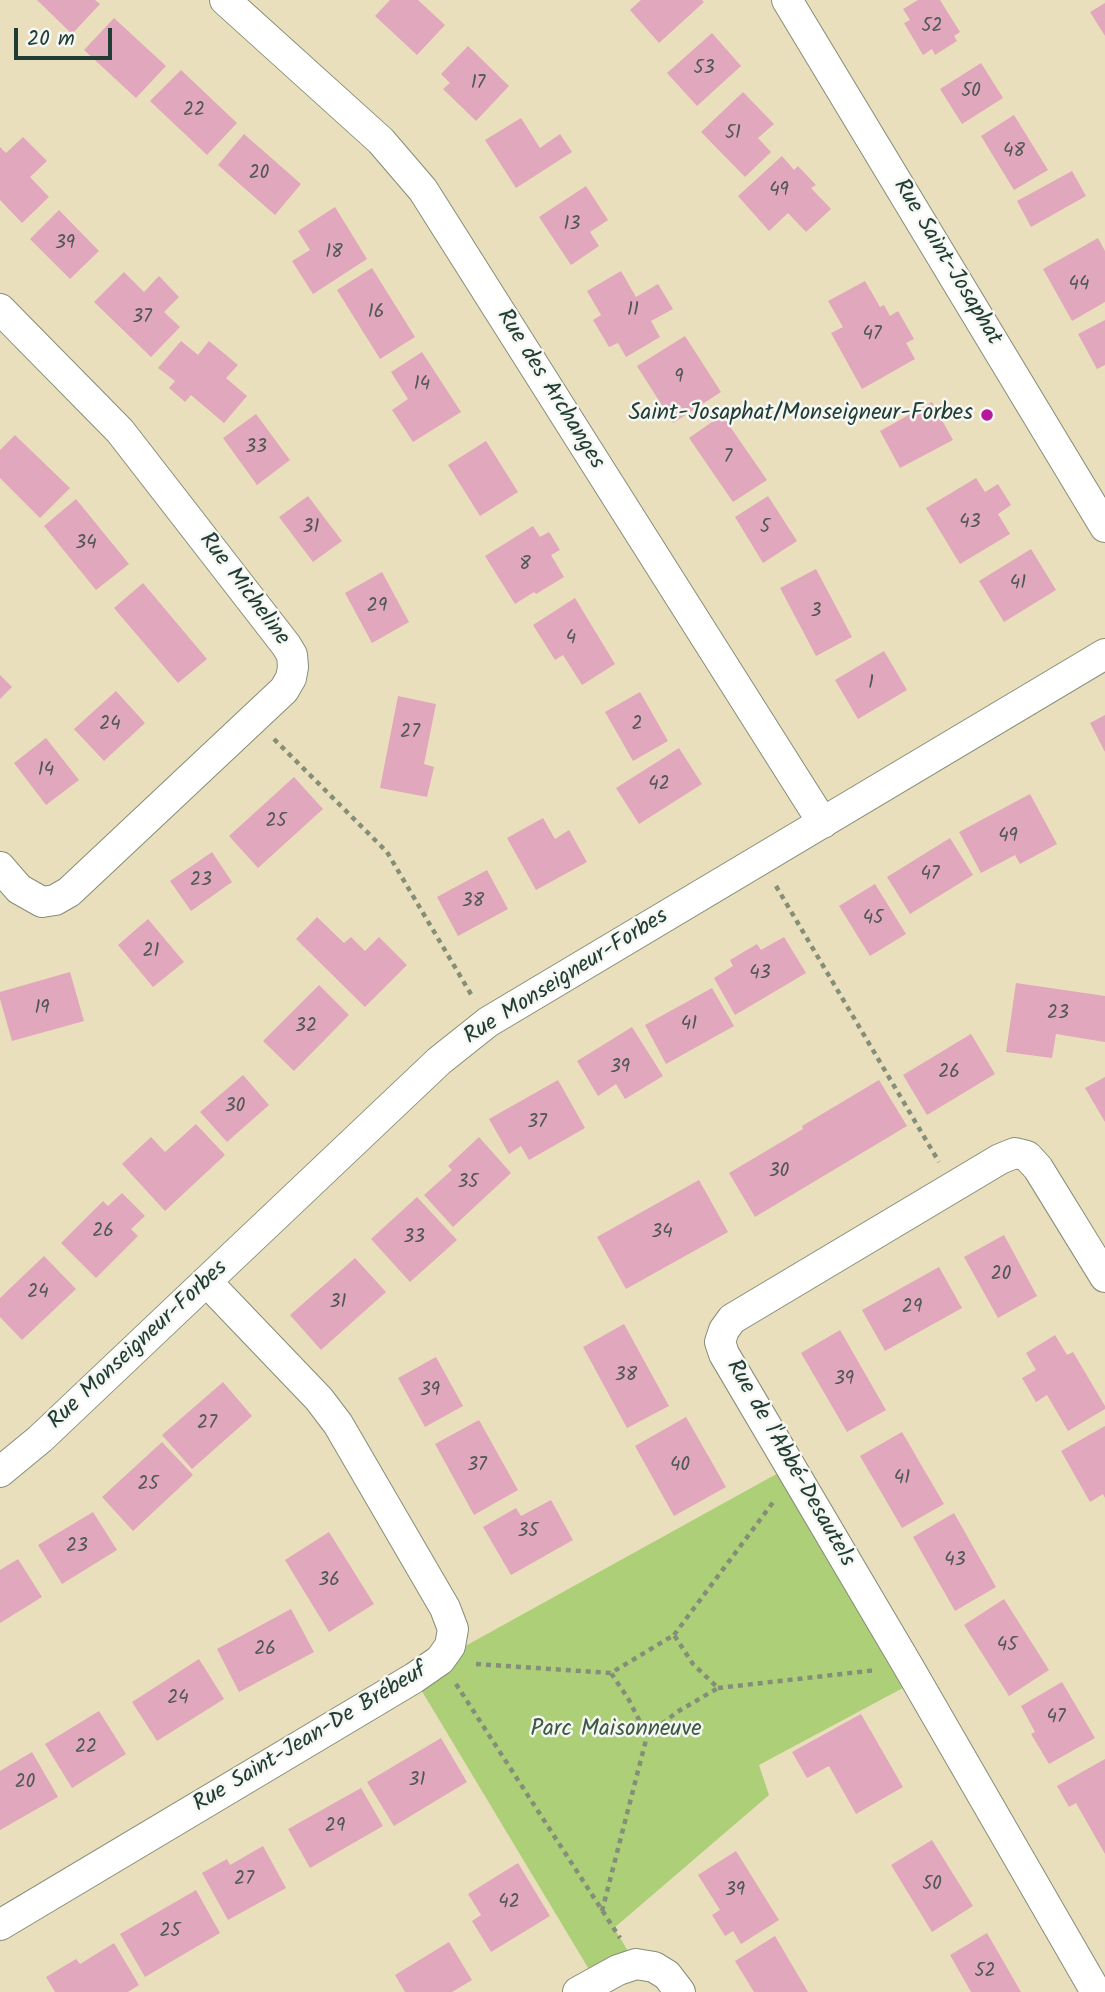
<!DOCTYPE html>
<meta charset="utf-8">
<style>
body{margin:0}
#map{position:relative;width:1105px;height:1992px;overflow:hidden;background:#eadfbc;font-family:Kalam,sans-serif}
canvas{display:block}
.scale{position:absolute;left:14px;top:28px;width:98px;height:32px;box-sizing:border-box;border:4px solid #1f3d34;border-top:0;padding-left:9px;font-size:21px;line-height:24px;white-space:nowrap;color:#1f3d34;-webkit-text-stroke:5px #f6f6f2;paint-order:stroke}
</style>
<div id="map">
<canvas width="1105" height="1992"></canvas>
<div class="scale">20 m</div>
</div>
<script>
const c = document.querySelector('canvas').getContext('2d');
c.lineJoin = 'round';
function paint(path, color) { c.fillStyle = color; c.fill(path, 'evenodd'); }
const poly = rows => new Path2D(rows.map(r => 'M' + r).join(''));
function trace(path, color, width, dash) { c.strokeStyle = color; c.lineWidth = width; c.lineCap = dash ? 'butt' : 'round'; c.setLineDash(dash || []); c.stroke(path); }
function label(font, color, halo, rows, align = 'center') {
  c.font = font + ' Kalam,sans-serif'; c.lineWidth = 5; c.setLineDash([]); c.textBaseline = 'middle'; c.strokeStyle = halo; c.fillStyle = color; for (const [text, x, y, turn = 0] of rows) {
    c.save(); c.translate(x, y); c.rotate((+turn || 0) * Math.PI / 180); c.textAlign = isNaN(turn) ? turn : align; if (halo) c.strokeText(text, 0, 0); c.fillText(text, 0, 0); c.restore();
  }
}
paint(poly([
 [789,1467,916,1681,759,1765,769,1795,614,1928,636,1964,596,1981,414,1678,440,1660]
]), '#accf78');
paint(poly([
 [37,0,95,0,100,4,72,34],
 [390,0,418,0,445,25,417,55,375,16],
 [641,0,702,0,704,2,659,43,630,10],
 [918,0,940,0,960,32,954,36,957,41,935,55,932,49,923,55,904,23,910,20,903,9],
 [1105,3,1105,36,1090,12],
 [114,18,166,66,136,98,84,50],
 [712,33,741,66,697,106,667,73],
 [468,46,509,86,476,121,443,89,450,83,441,74],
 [981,63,1003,98,962,124,940,89],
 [181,70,237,123,207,155,150,101],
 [743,92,774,124,758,138,771,152,745,177,701,132],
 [1014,115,1048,170,1014,190,981,136],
 [521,118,540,148,560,134,572,152,516,188,485,140],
 [244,134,301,184,275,215,218,165],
 [23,137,47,161,30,177,49,197,22,223,0,200,0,147,6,153],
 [782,156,794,170,798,166,816,185,811,188,831,209,806,232,788,213,769,231,738,196],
 [1072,171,1086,196,1031,227,1017,201],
 [586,186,608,220,590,232,599,246,571,265,539,217],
 [335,207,367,259,313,294,292,261,310,250,298,231],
 [59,210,99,251,70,279,30,239],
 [1098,238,1105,251,1105,302,1072,321,1043,269],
 [372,268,415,337,380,359,337,290],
 [621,271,636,297,658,284,673,309,651,321,660,337,626,357,618,343,609,347,593,320,601,315,587,291],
 [124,272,144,292,159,276,179,297,164,312,180,327,151,357,94,302],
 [865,281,880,307,884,305,890,316,898,311,914,339,906,343,915,359,862,389,831,333,843,327,828,301],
 [1105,320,1105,365,1097,369,1078,334],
 [685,336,721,392,673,423,637,366],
 [181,341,198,355,209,341,238,365,226,378,247,396,224,423,191,395,185,402,169,388,175,381,158,368],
 [422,352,461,412,413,442,392,410,408,399,391,372],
 [932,402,953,440,900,468,880,431],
 [256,414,290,460,257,485,223,438],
 [722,415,767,480,733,502,689,438],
 [15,435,70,488,40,518,0,478,0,450],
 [486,441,518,492,480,516,448,465],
 [976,478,985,492,998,484,1011,505,998,514,1010,534,960,564,926,508],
 [308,496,342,541,313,562,279,517],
 [768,496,797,541,763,563,735,517],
 [76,499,129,564,96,590,44,526],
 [533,526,540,537,549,532,560,550,551,555,564,577,536,594,534,592,515,604,485,556],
 [1031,549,1056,590,1004,622,979,581],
 [816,569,852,637,816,656,780,588],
 [382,572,409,622,372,643,345,593],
 [143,583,207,659,178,683,114,608],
 [575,598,615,664,582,685,563,655,555,660,533,625],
 [884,651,907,690,858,719,835,680],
 [0,675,12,687,0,699],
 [116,691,145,723,104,761,74,729],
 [640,692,668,741,633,761,605,712],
 [398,696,436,704,424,764,434,767,427,797,380,788],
 [1105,715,1105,752,1090,723],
 [46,738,79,780,46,805,14,763],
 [679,748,702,784,639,824,616,788],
 [294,777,323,809,258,868,229,836],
 [1030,794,1057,844,1020,864,1015,855,981,873,959,832],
 [543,818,555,839,569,830,587,862,536,890,507,838],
 [950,838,973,875,910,914,887,877],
 [212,852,232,882,191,911,170,881],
 [487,870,508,909,458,936,437,897],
 [875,884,906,934,870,956,839,906],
 [317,917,344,943,351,937,365,951,379,937,407,965,365,1007,296,939],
 [148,919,184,962,153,987,118,945],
 [784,937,806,973,735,1015,714,978,733,966,730,960,757,944,761,950],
 [70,972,84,1021,12,1041,0,999,0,992],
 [1016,983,1105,996,1105,1042,1056,1034,1052,1058,1006,1052],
 [319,985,349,1015,294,1071,263,1041],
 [712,988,734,1026,666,1064,645,1025],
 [632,1027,663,1076,625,1099,616,1084,598,1096,577,1061],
 [971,1034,995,1074,927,1115,903,1075],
 [243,1075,269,1105,227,1142,200,1112],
 [1105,1077,1105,1122,1085,1088],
 [558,1080,585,1128,529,1160,521,1146,509,1154,489,1119],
 [879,1080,907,1126,755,1217,729,1173,803,1129,802,1126],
 [196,1124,225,1155,165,1211,122,1164,151,1137,165,1152],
 [479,1137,511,1173,453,1227,424,1195,452,1170,448,1166],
 [699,1180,728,1232,626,1289,597,1237],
 [122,1193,145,1216,131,1229,138,1236,96,1278,61,1243,103,1201,108,1206],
 [417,1197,457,1240,410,1282,371,1239],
 [1004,1235,1037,1296,998,1318,964,1257],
 [44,1256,76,1289,22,1340,0,1317,0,1298],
 [355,1258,386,1292,321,1350,290,1315],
 [939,1267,962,1308,885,1351,862,1310],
 [624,1324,669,1406,627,1428,583,1347],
 [840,1330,886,1410,847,1432,801,1353],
 [1055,1335,1067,1355,1073,1352,1105,1406,1105,1409,1068,1431,1047,1395,1036,1402,1022,1378,1036,1370,1026,1353],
 [436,1357,463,1406,425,1427,398,1378],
 [223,1382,252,1416,192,1469,162,1435],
 [686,1417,726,1487,674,1516,635,1446],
 [479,1420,518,1490,474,1515,435,1444],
 [1105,1426,1105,1498,1103,1494,1090,1502,1061,1451],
 [902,1432,944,1504,902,1528,860,1456],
 [162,1442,193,1475,133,1531,102,1497],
 [551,1500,573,1540,511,1575,483,1527,516,1508,521,1516],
 [93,1512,117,1550,62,1584,38,1545],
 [954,1513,996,1587,955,1611,913,1537],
 [329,1532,374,1604,329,1632,285,1560],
 [18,1559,42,1597,0,1623,0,1570],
 [1004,1599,1049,1670,1009,1696,964,1625],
 [291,1609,314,1652,239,1692,217,1649],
 [199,1659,224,1699,157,1741,132,1702],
 [1062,1682,1095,1738,1049,1764,1031,1734,1035,1732,1021,1706],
 [99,1711,126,1754,72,1788,45,1744],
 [861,1714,903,1787,856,1814,829,1766,807,1778,792,1752],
 [441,1738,467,1782,394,1826,367,1782],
 [32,1752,58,1797,0,1830,0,1771],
 [1105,1759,1105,1854,1076,1803,1069,1807,1057,1786],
 [361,1788,383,1826,310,1868,288,1829],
 [932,1840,973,1906,932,1932,891,1865],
 [263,1846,286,1888,228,1920,202,1873,227,1859,230,1865],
 [736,1851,779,1920,741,1944,733,1931,725,1936,712,1915,720,1910,698,1875],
 [518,1863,550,1916,491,1952,472,1921,481,1915,468,1894],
 [196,1890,220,1933,145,1977,120,1934],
 [987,1933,1021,1992,971,1992,950,1955],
 [775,1936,808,1992,754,1992,735,1961],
 [449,1942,472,1980,452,1992,405,1992,395,1975],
 [114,1943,139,1985,128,1992,55,1992,46,1977,76,1959,80,1964]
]), '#e1a7bc');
const street = poly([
 [225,0,381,141,423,190,823,823],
 [787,0,1105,527],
 [0,309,120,431,286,645,292,655,293,667,291,678,284,690,69,892,55,900,42,902,19,889,0,867],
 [0,1472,40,1439,439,1061,488,1022,1105,654],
 [0,1925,414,1678,440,1660,450,1646,453,1629,445,1608,338,1424,319,1399,207,1282],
 [578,1992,618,1970,636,1964,654,1967,667,1975,680,1992],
 [1096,1992,908,1666,724,1354,720,1342,724,1330,732,1319,1000,1159,1015,1153,1027,1156,1038,1168,1105,1277]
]);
trace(street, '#848e78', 32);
trace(poly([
 [274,739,387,852,472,996],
 [776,886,939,1162],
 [674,1635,774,1501],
 [476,1664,611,1673],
 [456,1684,620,1938],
 [718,1688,877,1670],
 [602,1911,647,1736,677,1712,718,1688,693,1664,674,1635,611,1673,629,1700,647,1736]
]), '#848e78', 4.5, [5, 5]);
trace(street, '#fff', 30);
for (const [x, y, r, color] of [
 [987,415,7,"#b5179e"]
]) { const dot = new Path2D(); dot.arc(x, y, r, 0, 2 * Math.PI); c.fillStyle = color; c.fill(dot); trace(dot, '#f6f6f2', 2.5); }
label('19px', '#505856', null, [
 ["52",932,28],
 ["53",704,70],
 ["17",478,85],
 ["50",971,93],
 ["22",194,112],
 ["51",733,135],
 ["48",1014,153],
 ["20",259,175],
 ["49",779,192],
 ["13",572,226],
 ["39",65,245],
 ["18",334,254],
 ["44",1079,286],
 ["11",633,312],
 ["16",376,314],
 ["37",142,319],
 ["47",872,336],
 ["9",679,379],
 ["14",422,386],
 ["33",256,449],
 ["7",728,459],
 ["43",970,524],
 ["31",311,529],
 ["5",765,529],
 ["34",86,545],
 ["8",525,566],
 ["41",1018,585],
 ["29",377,608],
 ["3",816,613],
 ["4",571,640],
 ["1",871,685],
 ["24",110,726],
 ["2",637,726],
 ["27",410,734],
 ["14",46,772],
 ["42",659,786],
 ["25",276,823],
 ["49",1008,838],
 ["47",930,876],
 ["23",201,882],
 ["38",473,903],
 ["45",873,920],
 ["21",151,953],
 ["43",760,975],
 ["19",42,1010],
 ["23",1058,1015],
 ["41",689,1026],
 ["32",306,1028],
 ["39",620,1069],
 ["26",949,1074],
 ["30",235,1108],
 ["37",537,1124],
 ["30",779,1173],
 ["35",468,1184],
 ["26",103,1233],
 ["34",662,1234],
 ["33",414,1239],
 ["20",1001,1276],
 ["24",38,1294],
 ["31",338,1304],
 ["29",912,1309],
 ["38",626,1377],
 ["39",844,1381],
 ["39",430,1392],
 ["27",207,1425],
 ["37",477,1467],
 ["40",680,1467],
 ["41",902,1480],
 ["25",148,1486],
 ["35",528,1533],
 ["23",77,1548],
 ["43",955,1562],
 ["36",329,1582],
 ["45",1007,1647],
 ["26",265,1651],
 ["24",178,1700],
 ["47",1056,1719],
 ["22",86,1749],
 ["31",417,1782],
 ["20",25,1784],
 ["29",335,1828],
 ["27",244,1881],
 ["50",932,1886],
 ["39",735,1892],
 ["42",509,1904],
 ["25",170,1933],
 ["52",985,1973]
]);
label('23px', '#1f3d34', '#f6f6f2', [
 ["Rue Saint-Josaphat",946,263,59],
 ["Rue des Archanges",549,390,58],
 ["Rue Micheline",243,590,53],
 ["Rue Monseigneur-Forbes",567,978,-32],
 ["Rue Monseigneur-Forbes",139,1346,-43],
 ["Rue de l'Abbé-Desautels",789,1464,60],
 ["Rue Saint-Jean-De Brébeuf",311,1739,-31]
]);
label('23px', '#1f3d34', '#f6f6f2', [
 ["Saint-Josaphat/Monseigneur-Forbes",973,415]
], 'right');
label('23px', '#3b5a42', '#f6f6f2', [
 ["Parc Maisonneuve",616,1731]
]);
</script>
